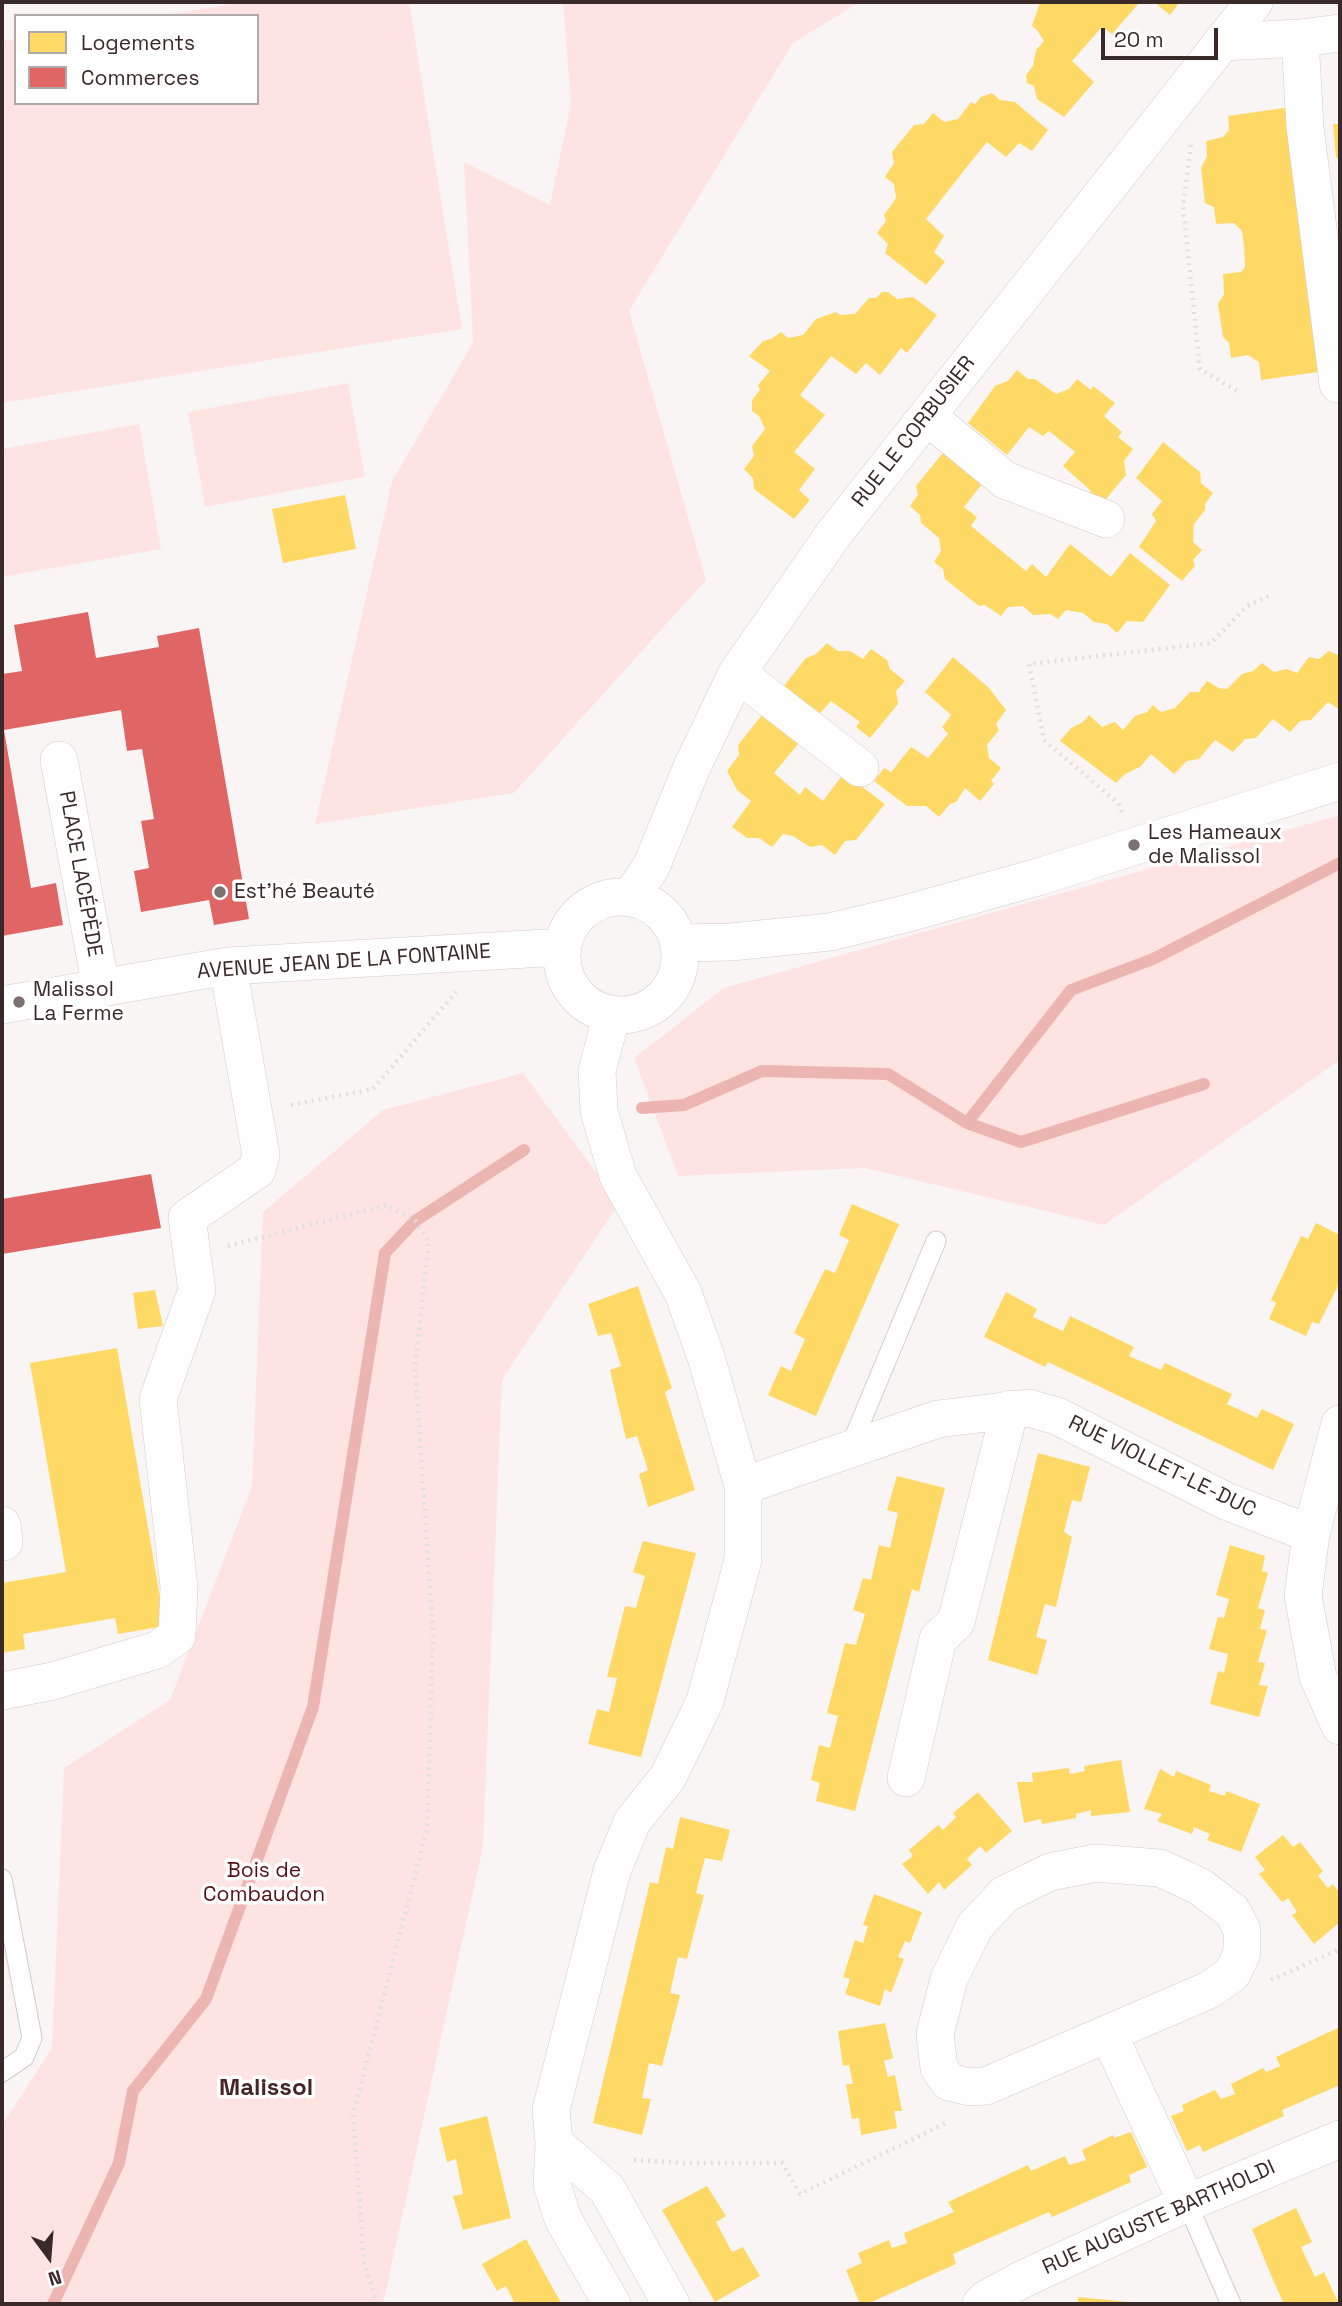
<!DOCTYPE html>
<meta charset="utf-8">
<style>
body{margin:0}
#map{position:relative;width:1342px;height:2306px;overflow:hidden;background:#faf5f5;font-family:"Space Grotesk",sans-serif}
canvas{display:block}
.frame{position:absolute;inset:0;border:4px solid #392928;pointer-events:none}
.legend{position:absolute;left:14px;top:14px;width:245px;height:91px;box-sizing:border-box;background:#fff;border:2px solid #b0a9a9;margin:0;padding:9px 12px;list-style:none;font-size:21px;color:#392928}
.legend li{display:flex;align-items:center;gap:14px;height:35px}
.legend b{width:35px;border:2px solid #b0a9a9}
.north{position:absolute;left:14px;top:2222px;width:70px;height:70px;-webkit-text-stroke:5px #fff;paint-order:stroke;rotate:164deg;font-size:19px;font-weight:700;line-height:28px;text-align:center;color:#392928}
.north::after{content:'';display:block;margin:auto;width:24px;height:32px;background:#392928;clip-path:polygon(50% 0,100% 100%,50% 72%,0 100%)}
.scale{position:absolute;left:1101px;top:28px;width:117px;height:32px;box-sizing:border-box;border:4px solid #392928;border-top:0;padding-left:9px;font-size:21px;line-height:24px;white-space:nowrap;color:#392928;-webkit-text-stroke:5px #fff;paint-order:stroke}
</style>
<div id="map">
<canvas width="1342" height="2306"></canvas>
<div class="frame"></div>
<ul class="legend">
<li><b style="height:19px;background:#ffd966"></b>Logements</li>
<li><b style="height:19px;background:#e06666"></b>Commerces</li>
</ul>
<div class="north">N</div>
<div class="scale">20 m</div>
</div>
<script>
const c = document.querySelector('canvas').getContext('2d');
c.lineJoin = 'round';
function paint(path, color) { c.fillStyle = color; c.fill(path, 'evenodd'); }
const poly = rows => new Path2D(rows.map(r => 'M' + r).join(''));
function trace(path, color, width, dash) { c.strokeStyle = color; c.lineWidth = width; c.lineCap = dash ? 'butt' : 'round'; c.setLineDash(dash || []); c.stroke(path); }
function label(font, color, halo, rows, align = 'center') {
  c.font = font + ' "Space Grotesk",sans-serif'; c.lineWidth = 7; c.setLineDash([]); c.textBaseline = 'middle'; c.strokeStyle = halo; c.fillStyle = color; for (const [text, x, y, turn = 0] of rows) {
    c.save(); c.translate(x, y); c.rotate((+turn || 0) * Math.PI / 180); c.textAlign = isNaN(turn) ? turn : align; if (halo) c.strokeText(text, 0, 0); c.fillText(text, 0, 0); c.restore();
  }
}
paint(poly([
 [245,2,409,2,462,329,2,403,2,41,16,39,16,103,257,103,257,16,158,16],
 [563,2,860,2,793,43,629,311,706,580,514,793,315,824,392,481,473,343,464,162,550,205,571,103],
 [348,383,365,477,205,507,188,412],
 [139,424,161,549,2,577,2,449],
 [1340,815,1340,1060,1104,1225,865,1168,678,1176,634,1058,724,988],
 [523,1073,619,1203,502,1380,483,1846,383,2304,2,2304,2,2125,52,2048,64,1768,170,1700,252,1486,263,1212,383,1110]
]), '#fde4e3');
paint(poly([
 [1040,2,1140,2,1112,34,1102,27,1072,61,1094,82,1064,117,1037,99,1034,86,1027,83,1026,75,1033,66,1036,50,1044,41,1037,30,1032,26],
 [1154,2,1180,2,1170,15],
 [992,93,1000,100,1015,102,1048,130,1032,151,1019,143,1006,157,987,142,966,168,926,219,944,236,934,252,945,262,926,285,885,253,888,244,877,233,886,221,884,215,896,198,894,184,885,177,894,163,892,152,914,125,924,124,933,113,944,122,958,119,971,102,975,104,981,97],
 [1291,107,1325,371,1261,380,1259,362,1248,355,1231,358,1229,343,1223,337,1218,304,1224,294,1223,274,1241,272,1245,267,1244,246,1242,231,1234,223,1216,224,1214,207,1205,203,1201,168,1207,156,1206,141,1223,137,1229,130,1228,116],
 [1333,124,1340,124,1340,157,1336,158],
 [882,292,888,292,897,299,913,297,937,315,907,353,901,348,880,375,866,363,856,374,831,356,800,395,825,415,794,452,815,469,799,490,810,500,794,519,754,489,753,478,744,469,754,456,752,446,765,429,759,416,752,411,752,400,760,390,758,385,770,371,749,356,763,341,771,339,781,332,788,338,803,335,816,319,836,312,840,315,855,314,869,298,876,298],
 [1017,370,1028,379,1035,379,1056,394,1069,389,1077,379,1091,390,1093,386,1115,403,1104,416,1122,432,1118,437,1133,449,1124,461,1126,475,1101,505,1088,494,1091,491,1063,466,1075,452,1049,431,1043,436,1029,427,1007,455,968,423,995,386,1008,381],
 [1163,442,1200,472,1201,483,1213,493,1205,504,1205,510,1194,524,1193,542,1202,550,1193,560,1195,566,1182,581,1139,547,1156,521,1152,514,1162,501,1136,478],
 [946,449,986,479,964,507,977,517,971,526,1026,571,1032,564,1046,577,1070,544,1111,577,1130,553,1170,585,1143,622,1127,621,1117,633,1107,624,1094,622,1083,613,1066,610,1058,619,1050,614,1033,615,1023,606,1008,607,1001,616,985,605,979,606,945,579,943,569,934,562,941,551,939,538,921,523,920,515,910,506,918,495,916,486],
 [345,495,356,549,283,563,272,509],
 [827,643,838,651,850,651,863,659,871,649,887,660,890,669,905,681,896,691,898,704,870,738,856,727,860,722,831,701,812,722,776,696,806,658,816,654],
 [1329,651,1340,656,1340,710,1328,702,1311,720,1300,721,1290,732,1273,719,1256,738,1245,739,1233,752,1215,740,1199,759,1187,761,1174,774,1151,754,1140,767,1125,774,1116,783,1060,741,1071,728,1083,722,1089,715,1102,727,1115,722,1123,730,1135,716,1147,712,1153,705,1161,712,1175,708,1190,692,1199,692,1207,681,1219,688,1227,689,1242,674,1253,671,1262,663,1274,672,1287,669,1297,673,1309,657,1319,659],
 [953,657,989,688,1006,710,996,724,999,730,987,745,989,758,1001,768,991,781,994,784,980,801,965,788,956,802,950,804,939,817,926,806,907,806,874,781,884,768,891,772,911,747,928,758,948,734,942,727,951,715,925,692],
 [766,710,804,737,774,773,800,795,805,787,823,801,844,773,885,804,856,840,845,841,835,855,822,845,810,847,793,836,783,834,772,847,759,838,747,838,732,827,751,801,737,790,727,771,739,755,738,745],
 [852,1204,899,1224,816,1416,768,1395,781,1366,791,1371,805,1339,794,1333,825,1269,835,1273,849,1240,839,1235],
 [1316,1223,1340,1235,1340,1282,1319,1324,1312,1322,1306,1336,1269,1319,1276,1303,1271,1300,1301,1236,1308,1239],
 [638,1286,672,1388,665,1392,695,1490,648,1507,639,1474,648,1470,637,1436,626,1439,610,1370,621,1366,611,1333,598,1336,588,1304],
 [155,1290,163,1326,138,1329,133,1293],
 [1006,1292,1037,1309,1033,1317,1063,1331,1070,1316,1134,1347,1129,1356,1161,1370,1165,1363,1232,1394,1227,1404,1257,1418,1262,1409,1294,1424,1273,1470,1048,1362,1045,1367,984,1337],
 [117,1348,165,1626,118,1634,115,1618,23,1634,25,1649,2,1653,2,1583,66,1572,30,1363],
 [1038,1453,1090,1467,1081,1502,1072,1500,1064,1532,1072,1537,1056,1607,1045,1604,1036,1637,1047,1640,1037,1675,988,1660],
 [897,1476,945,1488,919,1592,912,1589,855,1811,816,1801,820,1783,811,1780,819,1745,830,1748,838,1716,827,1713,845,1643,856,1645,865,1614,853,1610,863,1578,871,1580,879,1545,890,1548,898,1513,887,1510],
 [643,1541,696,1553,641,1757,588,1744,597,1709,609,1712,617,1678,607,1677,625,1606,636,1608,645,1576,633,1572],
 [1230,1545,1265,1556,1262,1571,1268,1573,1258,1608,1265,1610,1260,1629,1267,1630,1258,1662,1265,1663,1259,1685,1268,1686,1259,1717,1210,1704,1218,1671,1224,1673,1228,1654,1209,1649,1218,1617,1224,1618,1229,1599,1216,1595],
 [1121,1760,1130,1812,1091,1816,1091,1810,1076,1814,1076,1818,1042,1824,1041,1819,1024,1823,1017,1782,1033,1782,1032,1773,1069,1768,1070,1774,1085,1771,1084,1766],
 [1160,1769,1174,1777,1176,1771,1211,1785,1209,1791,1225,1796,1226,1791,1260,1804,1241,1852,1207,1840,1210,1834,1194,1827,1192,1834,1157,1821,1162,1814,1144,1809],
 [978,1792,1012,1831,986,1853,980,1846,967,1859,972,1865,944,1890,939,1882,928,1894,902,1864,913,1856,909,1850,938,1825,943,1830,956,1817,953,1813],
 [680,1817,730,1830,722,1861,705,1858,696,1893,704,1895,687,1959,678,1957,670,1993,680,1995,662,2066,649,2063,642,2098,651,2099,642,2135,593,2123,650,1882,658,1884,666,1847,673,1849],
 [1283,1835,1293,1847,1300,1842,1323,1871,1318,1876,1328,1888,1333,1884,1340,1894,1340,1922,1314,1944,1292,1915,1297,1912,1288,1898,1282,1902,1259,1874,1265,1870,1255,1857],
 [874,1894,922,1912,910,1943,905,1941,898,1957,904,1959,891,1993,885,1989,880,2006,845,1994,850,1979,843,1977,855,1940,863,1943,868,1926,863,1925],
 [885,2023,893,2058,884,2061,888,2077,895,2075,902,2111,894,2111,897,2128,861,2135,859,2118,852,2119,846,2084,853,2084,849,2065,843,2066,838,2031],
 [1340,2027,1340,2085,1282,2110,1284,2116,1203,2152,1200,2145,1187,2151,1171,2116,1184,2111,1182,2105,1215,2090,1221,2099,1235,2094,1231,2084,1263,2068,1266,2072,1280,2066,1276,2057],
 [487,2116,511,2218,463,2230,453,2196,463,2194,456,2159,447,2162,439,2128],
 [1131,2132,1147,2167,1129,2175,1131,2182,1052,2217,1049,2212,953,2254,956,2264,867,2304,860,2304,846,2270,862,2263,858,2253,889,2240,892,2248,907,2243,904,2233,954,2212,948,2202,1028,2165,1031,2171,1065,2156,1069,2165,1086,2160,1082,2150,1113,2135,1114,2138],
 [707,2186,726,2216,716,2222,732,2252,743,2247,760,2276,715,2302,662,2210],
 [1296,2208,1312,2242,1301,2247,1315,2277,1324,2272,1339,2304,1284,2304,1273,2280,1252,2229],
 [526,2239,551,2285,562,2304,515,2304,506,2286,497,2291,482,2264],
 [1078,2297,1128,2302,1128,2304,1078,2304]
]), '#ffd966');
paint(poly([
 [88,612,96,658,159,647,157,636,199,628,249,919,214,925,209,900,141,912,134,871,149,868,141,821,154,819,142,749,127,751,121,710,4,730,31,888,56,883,63,925,2,936,2,674,22,671,14,625],
 [151,1174,161,1228,2,1254,2,1199]
]), '#e06666');
trace(poly([
 [642,1108,684,1105,762,1071,888,1074,967,1123,1071,990,1153,959,1340,863],
 [967,1123,1021,1142,1204,1084],
 [53,2304,119,2163,133,2091,206,1999,313,1707,385,1253,415,1221,524,1150]
]), '#edb5b2', 12);
const lane = poly([
 [849,1450,936,1241],
 [2,1879,32,2038,24,2057,2,2072],
 [1187,2203,1231,2304]
]);
const street = poly([
 [1300,38,1305,127,1338,384,1340,384],
 [1222,42,1300,38,1340,33],
 [927,416,1005,480,1106,519],
 [737,673,860,768],
 [59,760,101,988],
 '562 956a59 59 0 1 1 118 0a59 59 0 1 1-118 0Z',
 [630,898,651,867,692,767,737,673,833,535,1254,2],
 [679,943,731,942,830,932,905,914,1038,877,1340,781],
 [2,1005,228,966,563,947],
 [1340,1424,1311,1534,1303,1596,1318,1677,1340,1726],
 [743,1486,938,1419,1029,1408,1057,1416,1226,1501,1311,1534],
 [2,1525,4,1542,2,1542],
 [2,1691,53,1681,157,1650,177,1636,179,1587,158,1399,197,1290,187,1218,257,1170,261,1155,228,966],
 [906,1778,938,1639,956,1622,1010,1409],
 [1095,1863,1160,1868,1199,1886,1232,1911,1242,1930,1242,1953,1232,1974,1209,1990,986,2086,970,2087,949,2082,939,2068,935,2034,949,1979,975,1926,1005,1894,1050,1872,1095,1863],
 [1109,2035,1187,2203],
 [554,2143,607,2189,671,2304],
 [612,2304,563,2219,552,2185,554,2143,551,2110,612,1871,632,1822,668,1777,705,1701,743,1560,743,1486,706,1357,683,1293,618,1176,599,1111,597,1071,612,1014],
 [981,2304,986,2299,1023,2279,1187,2203,1340,2139]
]);
trace(lane, '#d4caca', 21);
trace(street, '#d4caca', 38);
trace(poly([
 [1191,145,1183,206,1200,369,1237,391],
 [1122,812,1118,803,1044,740,1029,664,1211,643,1247,606,1269,596],
 [291,1105,373,1089,456,992],
 [228,1246,387,1205,415,1221,429,1241,415,1365,433,1635,427,1829,353,2115,364,2263,378,2304],
 [1271,1980,1340,1949],
 [634,2160,683,2163,782,2163,800,2194,948,2122]
]), '#e0dede', 4.5, [2, 5]);
trace(lane, '#fefefe', 19);
trace(street, '#fefefe', 37);
for (const [x, y, r, color] of [
 [1134,845,7,"#7d7070"],
 [220,892,7,"#7d7070"],
 [19,1002,7,"#7d7070"]
]) { const dot = new Path2D(); dot.arc(x, y, r, 0, 2 * Math.PI); c.fillStyle = color; c.fill(dot); trace(dot, '#fff', 2.5); }
label('21px', '#392928', '#fff', [
 ["RUE LE CORBUSIER",914,432,-52],
 ["PLACE LACÉPÈDE",80,874,80],
 ["AVENUE JEAN DE LA FONTAINE",344,962,-4],
 ["RUE VIOLLET-LE-DUC",1162,1467,26],
 ["RUE AUGUSTE BARTHOLDI",1159,2218,-24]
]);
label('21px', '#392928', '#fff', [
 ["Les Hameaux",1148,833],
 ["de Malissol",1148,857],
 ["Est'hé Beauté",234,892],
 ["Malissol",33,990],
 ["La Ferme",33,1014]
], 'left');
label('21px', '#540f14', '#fff', [
 ["Bois de",264,1871],
 ["Combaudon",264,1895]
]);
label('bold 24px', '#452625', '#fff', [
 ["Malissol",266,2088]
]);
</script>
